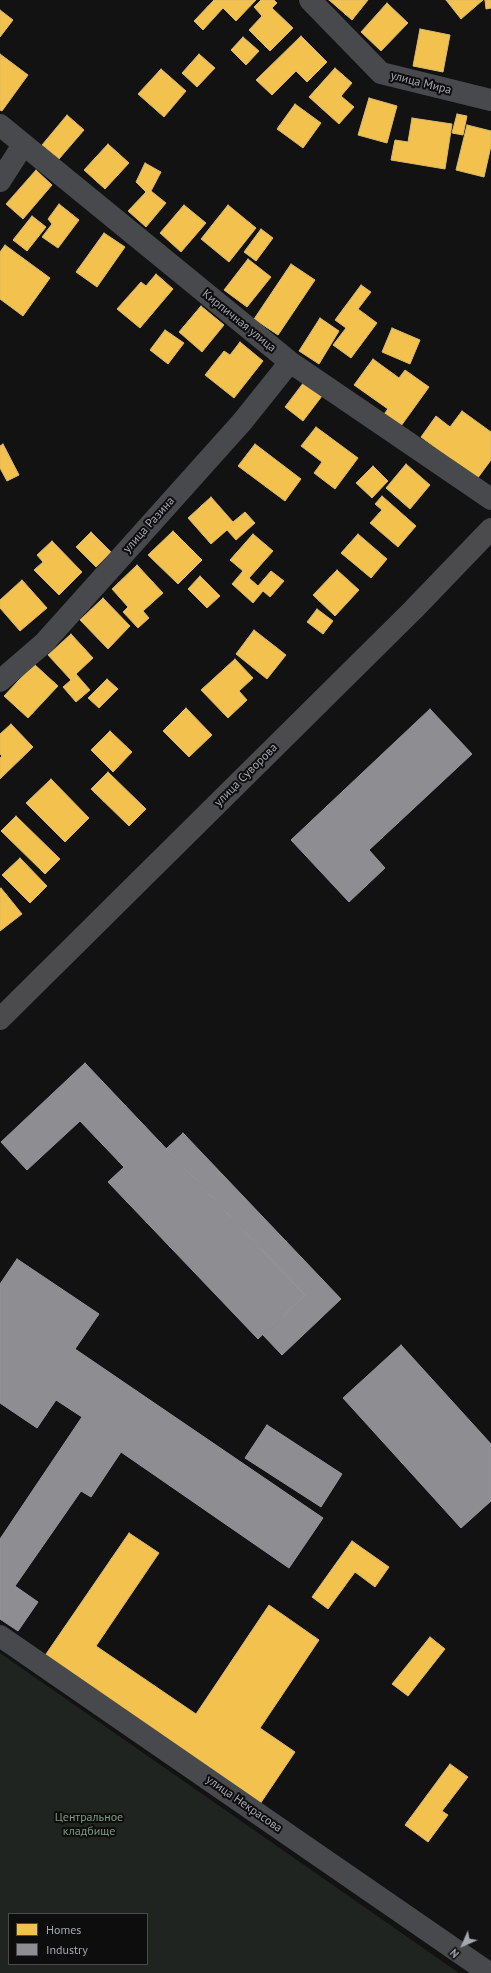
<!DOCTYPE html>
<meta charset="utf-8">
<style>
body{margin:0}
#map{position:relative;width:491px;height:1973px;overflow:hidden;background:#121213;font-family:"PT Sans",sans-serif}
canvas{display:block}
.legend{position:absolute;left:8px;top:1913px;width:140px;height:52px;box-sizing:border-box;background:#0d0d0e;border:1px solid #4a4b50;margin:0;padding:5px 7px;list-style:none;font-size:12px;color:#a5a7b2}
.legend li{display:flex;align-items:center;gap:8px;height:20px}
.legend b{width:20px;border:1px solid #4a4b50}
.north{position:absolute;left:443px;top:1925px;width:40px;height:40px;-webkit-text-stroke:3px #0d0d0e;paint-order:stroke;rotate:225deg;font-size:11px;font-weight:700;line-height:16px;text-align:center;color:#a5a7b2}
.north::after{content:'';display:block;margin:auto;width:14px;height:18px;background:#a5a7b2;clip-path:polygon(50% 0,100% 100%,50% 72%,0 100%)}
</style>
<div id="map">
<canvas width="491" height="1973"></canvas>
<ul class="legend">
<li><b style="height:11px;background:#f2c14e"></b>Homes</li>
<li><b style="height:11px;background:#8d8d92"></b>Industry</li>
</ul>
<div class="north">N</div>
</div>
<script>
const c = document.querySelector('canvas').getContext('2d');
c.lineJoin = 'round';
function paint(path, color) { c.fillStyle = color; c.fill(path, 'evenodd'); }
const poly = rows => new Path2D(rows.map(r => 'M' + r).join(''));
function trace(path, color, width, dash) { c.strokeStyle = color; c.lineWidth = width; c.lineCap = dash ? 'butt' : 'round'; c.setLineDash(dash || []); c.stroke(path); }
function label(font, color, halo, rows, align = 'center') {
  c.font = font + ' "PT Sans",sans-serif'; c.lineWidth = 4; c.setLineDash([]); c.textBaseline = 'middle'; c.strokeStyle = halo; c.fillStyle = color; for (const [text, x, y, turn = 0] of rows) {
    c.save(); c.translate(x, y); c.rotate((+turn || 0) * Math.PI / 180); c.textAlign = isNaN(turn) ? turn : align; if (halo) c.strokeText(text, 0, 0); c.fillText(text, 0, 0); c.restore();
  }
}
paint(poly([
 [0,1653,459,1973,0,1973],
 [9,1914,147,1914,147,1964,9,1964]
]), '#1f2420');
const homes = poly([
 [214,0,256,0,236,21,223,8,203,30,194,21,214,0],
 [261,0,274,0,277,3,272,8,293,28,270,51,249,30,262,16,254,7,261,0],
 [329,0,368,0,352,20,329,0],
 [446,0,483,0,461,19,446,0],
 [485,0,491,0,491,8,486,9,485,0],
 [387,3,408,23,381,51,361,32,387,3],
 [0,10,13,20,0,37,0,10],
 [420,29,450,35,443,72,413,66,420,29],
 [301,36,327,62,307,82,296,71,272,95,256,80,301,36],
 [243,37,259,51,246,65,231,50,243,37],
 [0,54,28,75,2,111,0,110,0,54],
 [199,54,215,68,197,87,182,73,199,54],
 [335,68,352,83,341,96,354,107,339,124,309,97,335,68],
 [161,69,186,91,164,117,138,94,161,69],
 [369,98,397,106,387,143,358,135,369,98],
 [295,104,321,123,303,148,277,129,295,104],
 [457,114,467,116,463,135,452,133,457,114],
 [67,115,84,130,59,159,42,145,67,115],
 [412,118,452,124,445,169,391,160,395,140,408,142,412,118],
 [467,125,491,131,491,146,484,177,456,170,467,125],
 [108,144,129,163,105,189,84,170,108,144],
 [145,163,161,172,151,191,166,203,146,227,128,211,146,192,136,182,145,163],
 [36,170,52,185,23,219,6,204,36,170],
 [59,204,79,220,58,248,42,237,52,224,48,219,59,204],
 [184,205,206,223,181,252,160,233,184,205],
 [228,205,256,228,229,262,201,239,228,205],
 [32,216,46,227,27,251,13,240,32,216],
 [261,229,273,238,256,261,244,252,261,229],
 [104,233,125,247,97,287,76,272,104,233],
 [5,245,50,278,23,316,0,299,0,252,5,245],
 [248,259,271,277,247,307,224,290,248,259],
 [291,264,315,280,278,335,254,319,291,264],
 [156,274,173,289,140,328,117,309,141,282,146,286,156,274],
 [361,285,371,292,358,309,377,323,351,358,333,345,346,328,335,320,361,285],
 [201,306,224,325,202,352,179,332,201,306],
 [320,318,339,331,319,364,299,351,320,318],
 [392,328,420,340,410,364,382,352,392,328],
 [165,330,184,343,168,364,150,350,165,330],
 [240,342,263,361,234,398,205,375,224,351,230,355,240,342],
 [373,359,399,378,405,370,429,387,401,426,384,414,388,409,354,385,373,359],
 [304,382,322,396,303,421,285,407,304,382],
 [462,411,491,432,491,460,477,479,421,437,436,416,450,427,462,411],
 [316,427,358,458,335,489,314,473,322,462,301,446,316,427],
 [3,444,19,475,7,481,0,468,0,446,3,444],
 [255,444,301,479,285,501,238,466,255,444],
 [406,464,430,485,410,509,386,488,406,464],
 [373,466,388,481,372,498,356,483,373,466],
 [382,496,416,526,398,547,370,523,382,510,375,504,382,496],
 [211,497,233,522,245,512,255,523,236,540,227,530,211,544,188,518,211,497],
 [173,531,202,560,178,584,148,555,173,531],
 [91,532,111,552,96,567,76,547,91,532],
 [253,534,273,551,249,578,258,586,271,571,284,581,270,597,263,591,253,603,232,584,243,571,230,560,253,534],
 [358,534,387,559,371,578,341,553,358,534],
 [52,541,82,572,59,595,34,570,43,562,37,555,52,541],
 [137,565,163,593,143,611,149,618,138,628,123,612,128,607,112,589,137,565],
 [337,570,359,590,335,616,313,595,337,570],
 [200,576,220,596,207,608,188,589,200,576],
 [22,580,47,608,20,631,0,608,0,600,22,580],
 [103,598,130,626,108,649,80,620,103,598],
 [317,609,333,621,323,634,307,622,317,609],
 [254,630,286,655,267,679,236,654,254,630],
 [71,634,93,658,76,674,90,690,76,702,63,687,71,680,48,655,71,634],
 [235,659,253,678,239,691,247,700,228,718,201,690,235,659],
 [34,664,58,686,28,718,4,696,34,664],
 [107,679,118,689,99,708,88,698,107,679],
 [186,708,212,735,189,757,163,731,186,708],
 [11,724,33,747,0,779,0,758,2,756,0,754,0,734,11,724],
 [110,731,132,752,113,772,91,750,110,731],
 [108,772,146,809,129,826,91,789,108,772],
 [51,779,89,818,65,842,26,803,51,779],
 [16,816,60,859,45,874,1,831,16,816],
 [20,858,47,886,30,903,2,875,20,858],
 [1,888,22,914,0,931,0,889,1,888],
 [129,1533,159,1553,96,1646,196,1714,269,1605,319,1640,260,1728,295,1752,260,1804,44,1657,129,1533],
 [352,1541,389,1567,375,1587,355,1572,328,1609,312,1597,352,1541],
 [430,1637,445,1649,408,1696,392,1684,430,1637],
 [450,1764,468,1777,442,1811,448,1815,428,1842,405,1825,450,1764]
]);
paint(homes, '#f2c14e');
trace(homes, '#dbb96c', 1);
const industry = poly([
 [430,709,472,754,369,850,385,868,349,902,291,840,430,709],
 [85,1063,305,1295,258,1339,108,1182,124,1167,80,1121,27,1170,1,1142,85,1063],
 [183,1133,341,1299,282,1355,263,1335,305,1295,166,1149,183,1133],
 [17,1259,99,1314,75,1349,323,1518,289,1568,121,1452,91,1497,81,1491,15,1586,38,1602,18,1631,0,1619,0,1539,82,1417,56,1400,37,1428,0,1403,0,1284,17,1259],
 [401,1345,491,1444,491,1501,461,1528,343,1398,401,1345],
 [267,1425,342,1474,321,1507,245,1458,267,1425]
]);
paint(industry, '#8d8d92');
trace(industry, '#94959c', 1);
trace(poly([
 [310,0,381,73,491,100],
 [0,125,290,362,491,499],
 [0,181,23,145],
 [0,681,44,643,242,422,290,362],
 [0,1636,489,1973]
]), '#48494c', 22);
trace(poly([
 [0,1019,413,610,491,529]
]), '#4b4b4e', 22);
label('12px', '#a5a7b2', '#0d0d0e', [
 ["улица Мира",421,83,14],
 ["Кирпичная улица",239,321,39],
 ["улица Разина",149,525,-48],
 ["улица Суворова",246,775,-45],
 ["улица Некрасова",244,1804,35]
]);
label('12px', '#7d9c83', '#0d0d0e', [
 ["Центральное",89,1818],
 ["кладбище",89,1832]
]);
</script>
